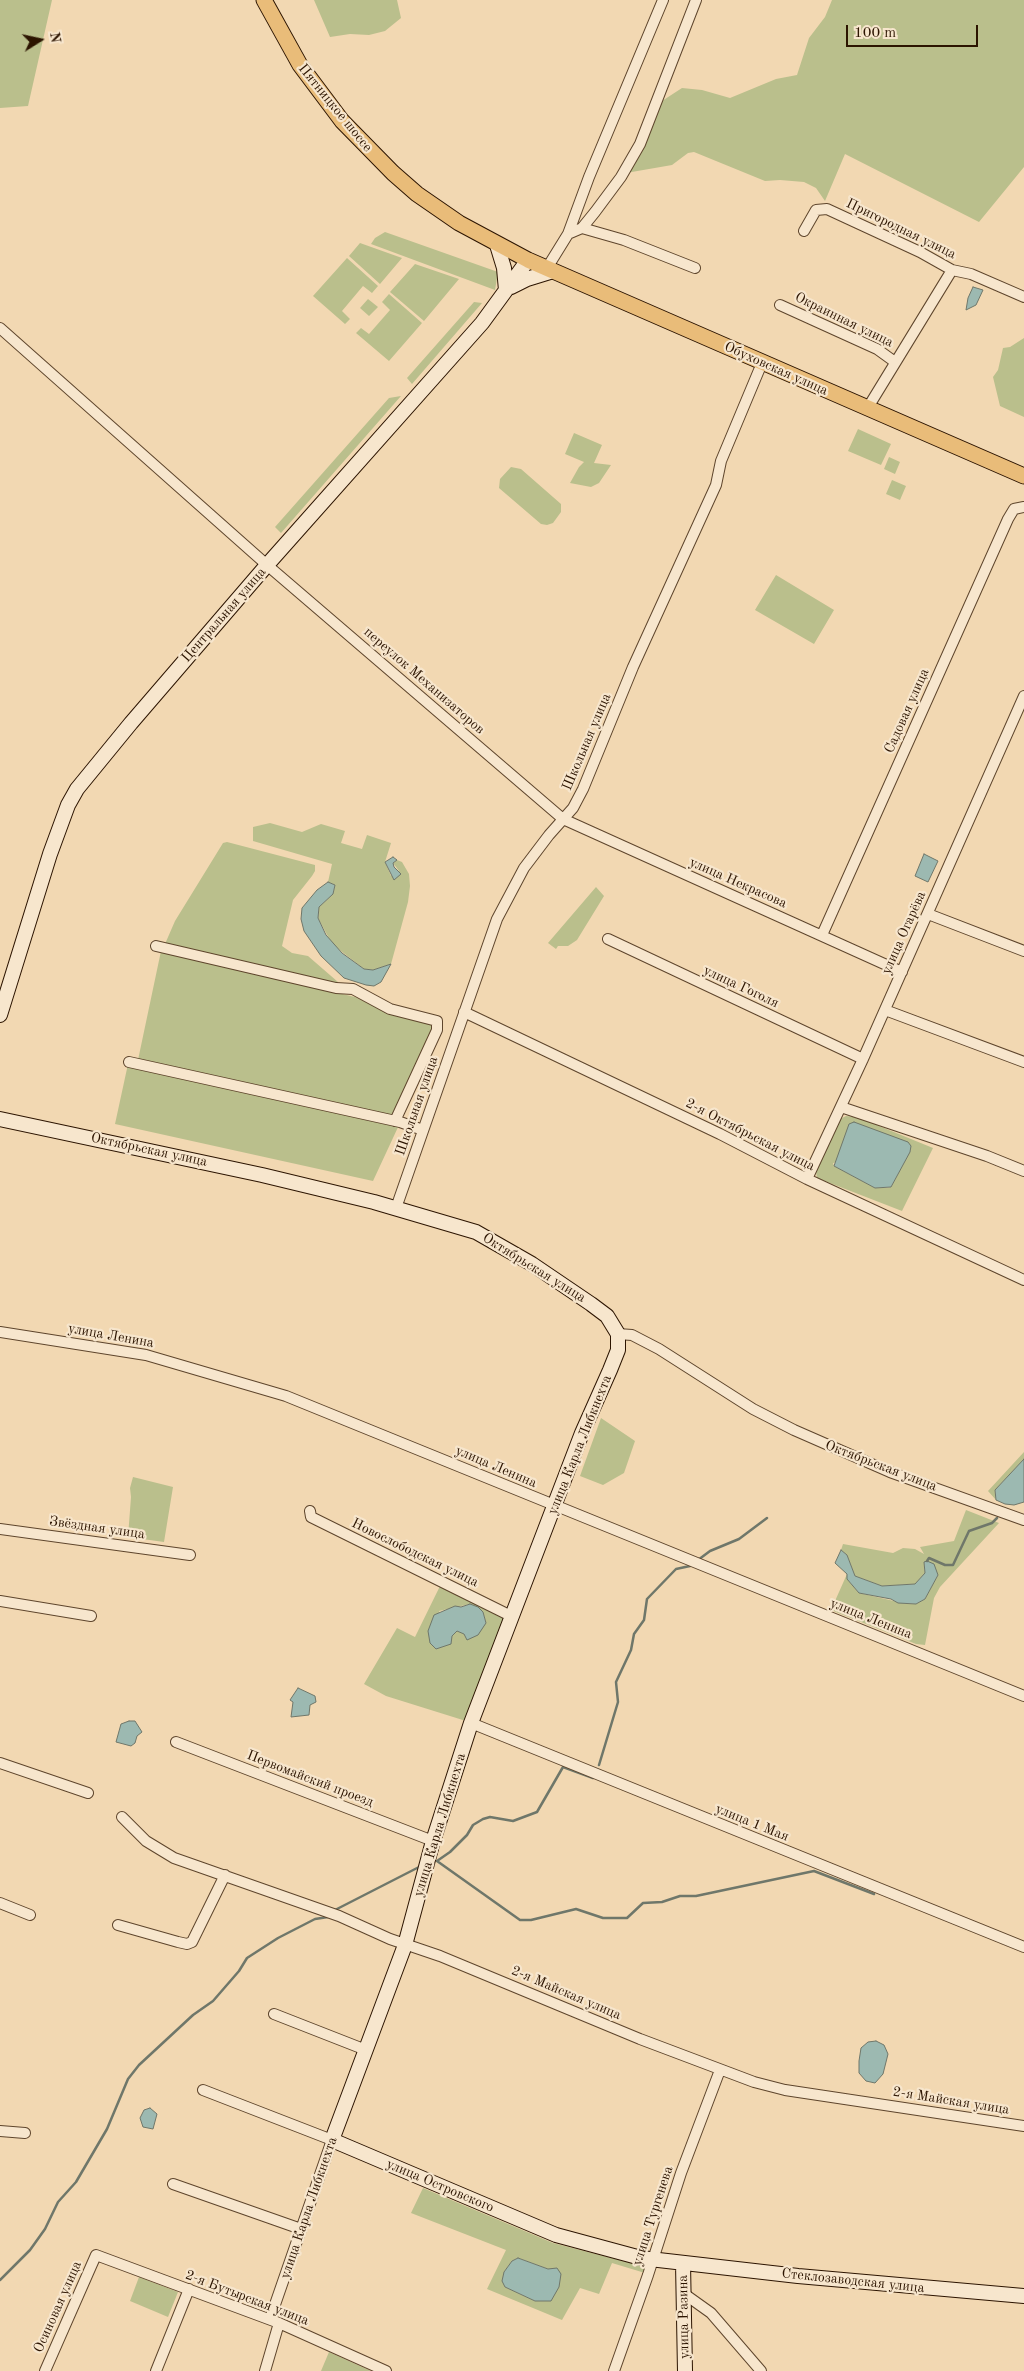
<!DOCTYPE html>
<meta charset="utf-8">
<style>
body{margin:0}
#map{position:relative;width:1024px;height:2371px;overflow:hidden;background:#f2d8b2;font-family:"Old Standard TT",serif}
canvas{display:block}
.north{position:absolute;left:15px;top:15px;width:50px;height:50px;-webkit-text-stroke:4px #f7e6cd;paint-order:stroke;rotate:80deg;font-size:14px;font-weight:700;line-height:20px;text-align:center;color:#2c1400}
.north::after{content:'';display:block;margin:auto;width:18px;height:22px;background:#2c1400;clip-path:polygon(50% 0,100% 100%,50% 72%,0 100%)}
.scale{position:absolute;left:846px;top:25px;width:132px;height:22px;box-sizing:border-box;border:2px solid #2c1400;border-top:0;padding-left:6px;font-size:15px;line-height:18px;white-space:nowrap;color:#2c1400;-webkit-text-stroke:4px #f7e6cd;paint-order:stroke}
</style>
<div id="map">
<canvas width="1024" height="2371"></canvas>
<div class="north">N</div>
<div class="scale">100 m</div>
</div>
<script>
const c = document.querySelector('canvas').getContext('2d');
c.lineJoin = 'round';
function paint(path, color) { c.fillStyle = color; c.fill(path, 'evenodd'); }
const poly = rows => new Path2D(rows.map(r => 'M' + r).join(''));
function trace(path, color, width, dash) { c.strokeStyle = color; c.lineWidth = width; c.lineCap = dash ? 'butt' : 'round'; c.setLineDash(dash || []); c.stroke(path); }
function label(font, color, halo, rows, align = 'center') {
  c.font = font + ' "Old Standard TT",serif'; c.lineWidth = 4.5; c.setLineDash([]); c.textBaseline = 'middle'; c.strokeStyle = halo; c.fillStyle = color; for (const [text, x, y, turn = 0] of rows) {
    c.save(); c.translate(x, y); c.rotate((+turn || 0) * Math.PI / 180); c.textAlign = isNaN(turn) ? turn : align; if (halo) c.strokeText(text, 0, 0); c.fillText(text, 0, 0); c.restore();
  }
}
paint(poly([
 [0,0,52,0,28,106,0,108],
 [314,0,397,0,401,18,385,31,369,35,350,34,330,37],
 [832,0,1024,0,1024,167,979,222,845,154,825,201,816,188,804,182,780,180,765,181,694,152,688,153,672,165,626,173,662,101,682,88,702,90,730,98,776,79,797,75,809,38,825,17],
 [385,232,498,272,495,290,371,244,375,238],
 [360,243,402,258,380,284,349,256],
 [347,258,378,286,372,293,363,286,342,311,350,319,345,324,313,296],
 [415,264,459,279,424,321,390,292],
 [389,294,422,323,389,361,356,333,361,328,369,334,390,310,382,302],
 [368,299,378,307,369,316,360,308],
 [474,302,482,303,412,384,407,378],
 [1024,338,1024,417,1000,406,993,377,998,370,1003,348,1010,347],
 [401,396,281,533,275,527,389,398],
 [858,429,891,444,881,465,848,451],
 [574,433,602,445,594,463,611,465,599,483,591,487,570,483,579,467,584,462,565,454],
 [889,457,900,462,895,474,884,469],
 [511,467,521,469,561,504,561,512,553,523,547,525,541,524,499,488,500,479],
 [892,480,906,486,900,500,886,494],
 [776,575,834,610,814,644,755,610],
 [270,823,302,832,321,824,345,831,341,843,362,849,367,835,391,843,385,862,391,876,399,871,393,863,397,860,402,862,409,874,410,886,408,902,391,964,373,970,364,969,332,944,318,918,319,907,333,894,335,885,328,882,332,864,253,841,253,827],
 [227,842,315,865,315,871,312,876,293,900,282,946,292,953,308,956,338,982,337,985,165,944,175,921,223,843],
 [596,887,604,896,577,940,568,946,558,946,556,949,548,943],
 [161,951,355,997,390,1013,435,1025,394,1119,138,1060],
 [128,1064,355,1117,399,1125,373,1181,115,1124],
 [846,1116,857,1117,933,1148,902,1211,817,1178,816,1171,840,1119],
 [911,1149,891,1187,887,1188,875,1188,834,1166,833,1163],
 [601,1418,635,1441,624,1473,603,1485,580,1476],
 [1024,1452,1024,1459,995,1490,996,1500,988,1491],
 [133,1477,173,1487,164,1542,128,1537,131,1497,130,1488],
 [966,1510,999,1523,940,1587,934,1598,925,1645,916,1644,831,1610,847,1574,847,1579,859,1593,907,1604,916,1604,925,1599,938,1575,924,1562,925,1573,915,1584,882,1586,855,1576,847,1555,841,1550,843,1544,893,1553,903,1548,915,1549,924,1554,920,1547,954,1541],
 [441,1584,506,1618,466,1721,386,1696,364,1684,397,1628,415,1637],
 [470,1604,483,1612,486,1623,464,1634,457,1630,452,1636,439,1611],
 [423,2188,553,2243,646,2267,645,2273,612,2263,599,2294,580,2288,562,2320,487,2289,506,2250,411,2213],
 [518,2258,548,2269,535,2301,505,2287,504,2272,512,2261],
 [139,2277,178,2292,168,2317,130,2301],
 [329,2352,371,2371,321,2371]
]), '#babf8c');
const water = poly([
 [973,287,983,290,976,305,966,310,968,298,973,287],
 [924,854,938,861,928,882,915,876,924,854],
 [393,857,397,860,393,863,394,867,401,874,394,880,385,862,393,857],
 [328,882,335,885,333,894,319,907,318,918,326,935,342,953,364,969,373,970,391,964,381,982,374,986,366,985,344,978,321,956,304,931,301,919,302,908,317,890,328,882],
 [854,1122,908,1142,911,1146,910,1152,891,1187,875,1188,834,1166,849,1124,854,1122],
 [1024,1459,1024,1502,1014,1505,1005,1504,996,1500,995,1490,1024,1459],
 [841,1550,847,1555,855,1576,882,1586,915,1584,925,1573,924,1562,927,1561,934,1564,938,1575,925,1599,916,1604,898,1603,891,1599,859,1593,847,1579,847,1574,835,1563,841,1550],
 [470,1604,478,1607,483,1612,486,1623,478,1635,467,1640,464,1634,457,1631,452,1636,451,1644,436,1649,430,1643,428,1631,434,1615,455,1606,461,1607,470,1604],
 [298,1688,315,1696,316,1702,310,1705,309,1715,291,1717,293,1702,290,1700,298,1688],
 [129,1721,135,1721,142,1732,137,1736,135,1743,131,1746,116,1742,121,1724,129,1721],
 [876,2041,884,2045,888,2054,883,2074,875,2083,866,2081,859,2073,859,2061,861,2048,868,2042,876,2041],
 [150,2108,157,2114,153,2129,143,2127,140,2118,144,2110,150,2108],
 [518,2258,548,2269,557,2268,561,2274,559,2287,551,2301,535,2301,505,2287,502,2281,504,2272,512,2261,518,2258]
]);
paint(water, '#9cb9b1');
trace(water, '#6f776a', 1);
trace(poly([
 [698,1560,710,1551,739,1539,767,1518],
 [927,1561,929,1558,945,1565,953,1565,969,1531,992,1523,997,1518],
 [599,1765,618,1702,616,1682,631,1650,634,1634,644,1620,647,1599,676,1569,690,1566],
 [593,1778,563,1767,537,1812,513,1821,490,1817,483,1819,473,1825,467,1835,450,1852,437,1861,520,1920,531,1920,576,1909,603,1918,627,1918,643,1903,662,1902,680,1896,696,1896,814,1871,874,1894],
 [335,1910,421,1866],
 [0,2280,30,2250,45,2229,58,2202,76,2182,107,2129,128,2079,139,2065,193,2015,213,2001,239,1971,247,1958,278,1938,315,1919,328,1917]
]), '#6f776a', 2.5);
const street = poly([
 [582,228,624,240,695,268],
 [804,231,816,210,827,209,920,252,952,270,971,274,1024,297],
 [568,234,582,228,595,212,621,177,640,144,696,0],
 [547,268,568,234,589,177,663,0],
 [780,305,877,349,895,362],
 [0,328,267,565,563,819,902,972],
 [867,409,952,270],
 [928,914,1024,951],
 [822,935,1008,519,1014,509,1024,507],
 [608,939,863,1059],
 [156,946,336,988,353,989,390,1009,437,1021,437,1030,395,1121],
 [885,1010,1024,1062],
 [464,1012,720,1134,807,1179,1024,1280],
 [129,1062,400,1122,423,1130],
 [841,1107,987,1156,1024,1171],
 [807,1179,863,1059,1024,696],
 [396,1208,497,919,524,868,549,835,573,808,583,789,633,667,716,485,721,461,762,363],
 [0,1332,146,1355,286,1396,1024,1696],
 [618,1334,632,1335,659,1349,753,1409,794,1430,890,1472,1024,1520],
 [310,1511,311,1517,513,1617],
 [0,1529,190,1555],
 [0,1601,91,1616],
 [471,1723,1024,1947],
 [176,1742,433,1841],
 [0,1763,88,1793],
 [122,1817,146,1841,174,1858,339,1916,390,1939,440,1956,640,2039,754,2082,785,2090,1024,2126],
 [0,1903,30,1915],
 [118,1925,178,1942,187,1944,192,1942,225,1875],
 [274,2014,366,2050],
 [203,2090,332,2140,270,2319],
 [0,2131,25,2133],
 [173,2184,301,2229],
 [683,2293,711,2313,761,2371],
 [45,2371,96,2255,279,2323,386,2371],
 [156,2371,189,2289],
 [265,2371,279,2323],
 [614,2371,648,2275,681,2173,720,2070]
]);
const secondary = poly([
 [497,245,504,268,506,290],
 [511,287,527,279,553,271],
 [0,1015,50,854,68,805,77,789,131,723,267,565,482,323,528,260],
 [0,1119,262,1175,374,1202,476,1232,532,1264,591,1304,607,1316,618,1334,618,1350,610,1370,582,1433,471,1723,433,1841,405,1945,332,2140,556,2235,641,2258,798,2276,1024,2296],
 [683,2263,685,2371]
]);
const primary = poly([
 [264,0,300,65,342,121,393,173,417,194,459,223,528,260,1024,476]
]);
trace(street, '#5e452c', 12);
trace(secondary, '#2c1400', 16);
trace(primary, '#2c1400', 17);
trace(street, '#f7e6cd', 10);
trace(secondary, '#f7e6cd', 14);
trace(primary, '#e9bc79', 15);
label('14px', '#2c1400', '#f7e6cd', [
 ["Пятницкое шоссе",335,108,51],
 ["Пригородная улица",901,229,26],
 ["Окраинная улица",844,320,26],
 ["Обуховская улица",776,369,24],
 ["Центральная улица",224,615,-49],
 ["переулок Механизаторов",424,681,41],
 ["Садовая улица",907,711,-66],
 ["Школьная улица",587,742,-67],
 ["улица Некрасова",738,883,24],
 ["улица Огарёва",904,933,-66],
 ["улица Гоголя",741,987,25],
 ["Школьная улица",417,1106,-71],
 ["2-я Октябрьская улица",750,1135,27],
 ["Октябрьская улица",149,1150,12],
 ["Октябрьская улица",534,1268,32],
 ["улица Ленина",111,1336,10],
 ["улица Карла Либкнехта",580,1445,-68],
 ["Октябрьская улица",881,1466,21],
 ["улица Ленина",496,1467,23],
 ["Звёздная улица",97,1528,8],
 ["Новослободская улица",415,1553,26],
 ["улица Ленина",871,1619,22],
 ["Первомайский проезд",310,1779,21],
 ["улица 1 Мая",752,1823,22],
 ["улица Карла Либкнехта",440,1825,-73],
 ["2-я Майская улица",566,1993,23],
 ["2-я Майская улица",951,2101,9],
 ["улица Островского",440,2186,23],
 ["улица Карла Либкнехта",309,2208,-71],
 ["улица Тургенева",653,2216,-72],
 ["Стеклозаводская улица",853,2281,6],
 ["2-я Бутырская улица",247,2298,21],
 ["Осиновая улица",58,2307,-66],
 ["улица Разина",684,2317,-91]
]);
</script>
